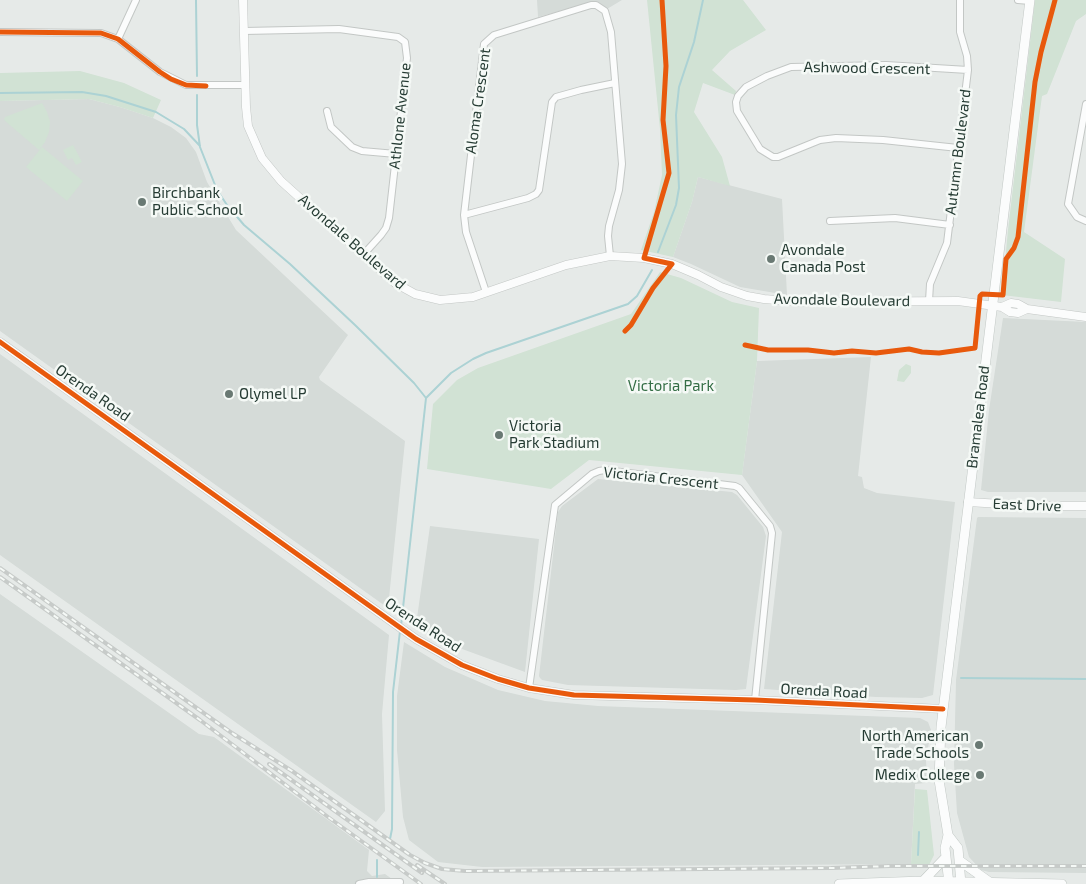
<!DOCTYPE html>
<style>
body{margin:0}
canvas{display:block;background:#e6eae8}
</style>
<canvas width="1086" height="884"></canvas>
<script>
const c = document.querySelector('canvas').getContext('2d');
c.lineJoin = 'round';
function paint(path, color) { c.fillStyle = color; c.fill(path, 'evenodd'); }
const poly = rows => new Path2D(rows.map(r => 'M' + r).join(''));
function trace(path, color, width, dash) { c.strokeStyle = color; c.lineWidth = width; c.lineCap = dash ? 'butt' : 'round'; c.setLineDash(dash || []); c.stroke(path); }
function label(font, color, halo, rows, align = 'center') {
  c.font = font + ' "Exo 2",sans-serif'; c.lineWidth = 5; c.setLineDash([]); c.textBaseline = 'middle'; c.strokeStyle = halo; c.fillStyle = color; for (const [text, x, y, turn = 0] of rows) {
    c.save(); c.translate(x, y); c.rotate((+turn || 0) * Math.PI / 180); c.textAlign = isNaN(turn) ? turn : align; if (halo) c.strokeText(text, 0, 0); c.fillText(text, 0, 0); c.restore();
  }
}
paint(poly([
 [537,0,622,0,607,9,598,4,589,3,538,17],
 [89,99,120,107,153,118,171,127,186,138,196,152,207,182,236,230,348,335,319,377,320,380,405,441,388,608,0,331,0,101],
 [698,177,782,199,787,295,740,287,691,264,673,257,692,202],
 [1003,318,1086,322,1086,492,988,492,981,490,989,410],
 [0,354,389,635,382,714,385,811,376,822,0,555],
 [871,357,858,476,862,477,864,488,877,493,955,502,933,695,922,698,876,697,764,689,782,532,742,475,757,361],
 [598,479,732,492,737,495,763,527,766,536,746,689,736,690,568,685,542,680,540,678,539,676,558,512,562,506],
 [978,517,1086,518,1086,873,989,872,981,870,969,857,957,813,954,764,956,680,977,518],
 [430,526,539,539,525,672,443,642,416,625],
 [0,594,199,734,214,737,369,850,367,871,372,876,385,874,399,884,0,884],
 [404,642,445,667,498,690,545,701,598,706,920,718,928,722,931,730,926,760,927,781,925,783,915,784,911,864,482,867,438,862,409,840,403,817,397,750,397,696]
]), '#d5dbd8');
paint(poly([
 [647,0,743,0,766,30,730,51,712,70,736,91,735,95,703,83,694,112,722,157,730,186,698,177,692,202,673,257,641,250,654,212,662,175,660,129],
 [1035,0,1086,0,1086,14,1076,21,1047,94,1042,96,1024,232,1065,259,1061,302,1002,295,1008,230],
 [80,71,124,83,161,100,153,118,120,107,89,99,0,101,0,73],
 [42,103,47,112,50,122,49,132,45,142,39,150,4,120,5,117],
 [73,145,82,162,76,165,72,158,68,160,63,150],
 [42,147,83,181,67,201,26,167],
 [660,272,681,278,732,302,759,308,757,361,742,475,589,460,551,489,427,469,433,404,457,380,478,368,631,314],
 [906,364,911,366,911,373,904,382,897,381,899,370],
 [915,789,927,790,934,855,929,865,911,864]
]), '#d1e2d4');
trace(poly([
 [196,0,197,76],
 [0,93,82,92,106,96,156,112,184,129,200,146],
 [197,95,197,125,200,147,217,190,227,205,244,225,290,264,355,325,414,383,426,398],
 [658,252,676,205,679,188,676,115,679,87,694,42,703,0],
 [401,626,426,398,451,373,473,359,486,353,628,304,637,296,652,270],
 [961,678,1086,679],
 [390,839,392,829,393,692,400,631],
 [918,855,919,832],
 [377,877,377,860]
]), '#acd2d4', 2);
const minor = poly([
 [1018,0,1030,1],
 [244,31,339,29,398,37,405,42,407,58,389,218,386,228,381,235,363,255],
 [0,32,101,33,118,39,160,72,186,85,245,85],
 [118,39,136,0],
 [1086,104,1068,204,1077,217,1086,221],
 [327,111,331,127,352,147,362,151,396,154],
 [958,148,883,140,836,138,820,140,778,157,773,157,760,149,737,111,736,102,738,96,746,87,767,76,791,67,886,65,968,70],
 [464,215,528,198,536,194,539,190,552,102,556,97,581,90,615,83],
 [830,221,895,218,950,225],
 [486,292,466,232,464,215,484,44,494,35,591,5,596,5,605,11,611,32,622,164,619,190,609,226,608,236,610,256],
 [929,301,930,284,947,243,968,70,967,56,960,32,960,0],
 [529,688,555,505,592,474,599,471,605,470,735,486,739,488,770,526,772,533,755,700],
 [359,884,369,882,400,882]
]);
const tertiary = poly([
 [243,0,246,107,248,126,262,158,281,181,370,261,395,283,415,294,440,300,473,297,566,265,610,256,644,258,672,264,698,275,721,287,747,296,764,299,800,302,958,301,1002,307,1010,312,1018,313,1027,309],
 [1002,307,1011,303,1018,304,1027,309,1086,317],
 [0,342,416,639,462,665,498,679,529,688,574,695,755,700,943,709],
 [968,502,1035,506,1086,506]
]);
const secondary = poly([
 [948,835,958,848,961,884],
 [960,861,991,883],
 [923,881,946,857],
 [839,884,923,881,1062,884],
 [949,884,945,848,948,835,939,780,941,727,1030,0]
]);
trace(minor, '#c3c7c5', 8);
trace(tertiary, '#c3c7c5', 9);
trace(secondary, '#c2c8c5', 10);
trace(minor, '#fbfcfc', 6);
trace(tertiary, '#fbfcfc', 8);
trace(secondary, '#fbfcfc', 9);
const rail = poly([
 [0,568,236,736],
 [0,577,200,720,328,817,421,884],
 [232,733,292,771,410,855,425,863,442,869,465,871,831,868,890,866,1086,866],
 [269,764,422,873],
 [417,865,445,884]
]);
trace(rail, '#c7cbc9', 4);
trace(rail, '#f5f9f6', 2, [5.5]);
trace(poly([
 [0,32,101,33,118,39,160,72,171,79,186,85,206,86],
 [625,331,631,325,653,288,672,264,644,258,669,173,663,120,666,66,662,0],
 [0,342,416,639,462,665,498,679,529,688,574,695,755,700,943,709],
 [745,345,768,350,808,350,834,353,852,351,876,353,909,349,922,352,939,353,975,348,980,296,982,294,1003,295,1006,259,1014,248,1018,237,1035,82,1041,52,1055,0]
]), '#e8590c', 5);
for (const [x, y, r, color] of [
 [142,202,5,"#697973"],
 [771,259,5,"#697973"],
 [229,394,5,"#697973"],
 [499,435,5,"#697973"],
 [979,745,5,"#697973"],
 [980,775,5,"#697973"]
]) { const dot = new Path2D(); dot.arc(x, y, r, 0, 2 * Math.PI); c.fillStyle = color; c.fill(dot); trace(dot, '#f5f9f6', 2); }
label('15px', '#263c34', '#f5f9f6', [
 ["Ashwood Crescent",867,68,1],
 ["Aloma Crescent",478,101,-82],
 ["Athlone Avenue",400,116,-84],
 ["Autumn Boulevard",958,152,-83],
 ["Avondale Boulevard",352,242,41],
 ["Avondale Boulevard",842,300,1],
 ["Orenda Road",93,393,35],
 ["Bramalea Road",978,417,-83],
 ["Victoria Crescent",661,478,6],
 ["East Drive",1027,505,2],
 ["Orenda Road",423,625,33],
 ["Orenda Road",824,691,3]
]);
label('15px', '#263c34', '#f5f9f6', [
 ["Birchbank",152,193],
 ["Public School",152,210],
 ["Avondale",781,250],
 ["Canada Post",781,267],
 ["Olymel LP",239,394],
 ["Victoria",509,426],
 ["Park Stadium",509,443],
 ["North American",969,736,"right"],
 ["Trade Schools",969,753,"right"],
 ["Medix College",970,775,"right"]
], 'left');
label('15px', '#346e45', '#f5f9f6', [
 ["Victoria Park",671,386]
]);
</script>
